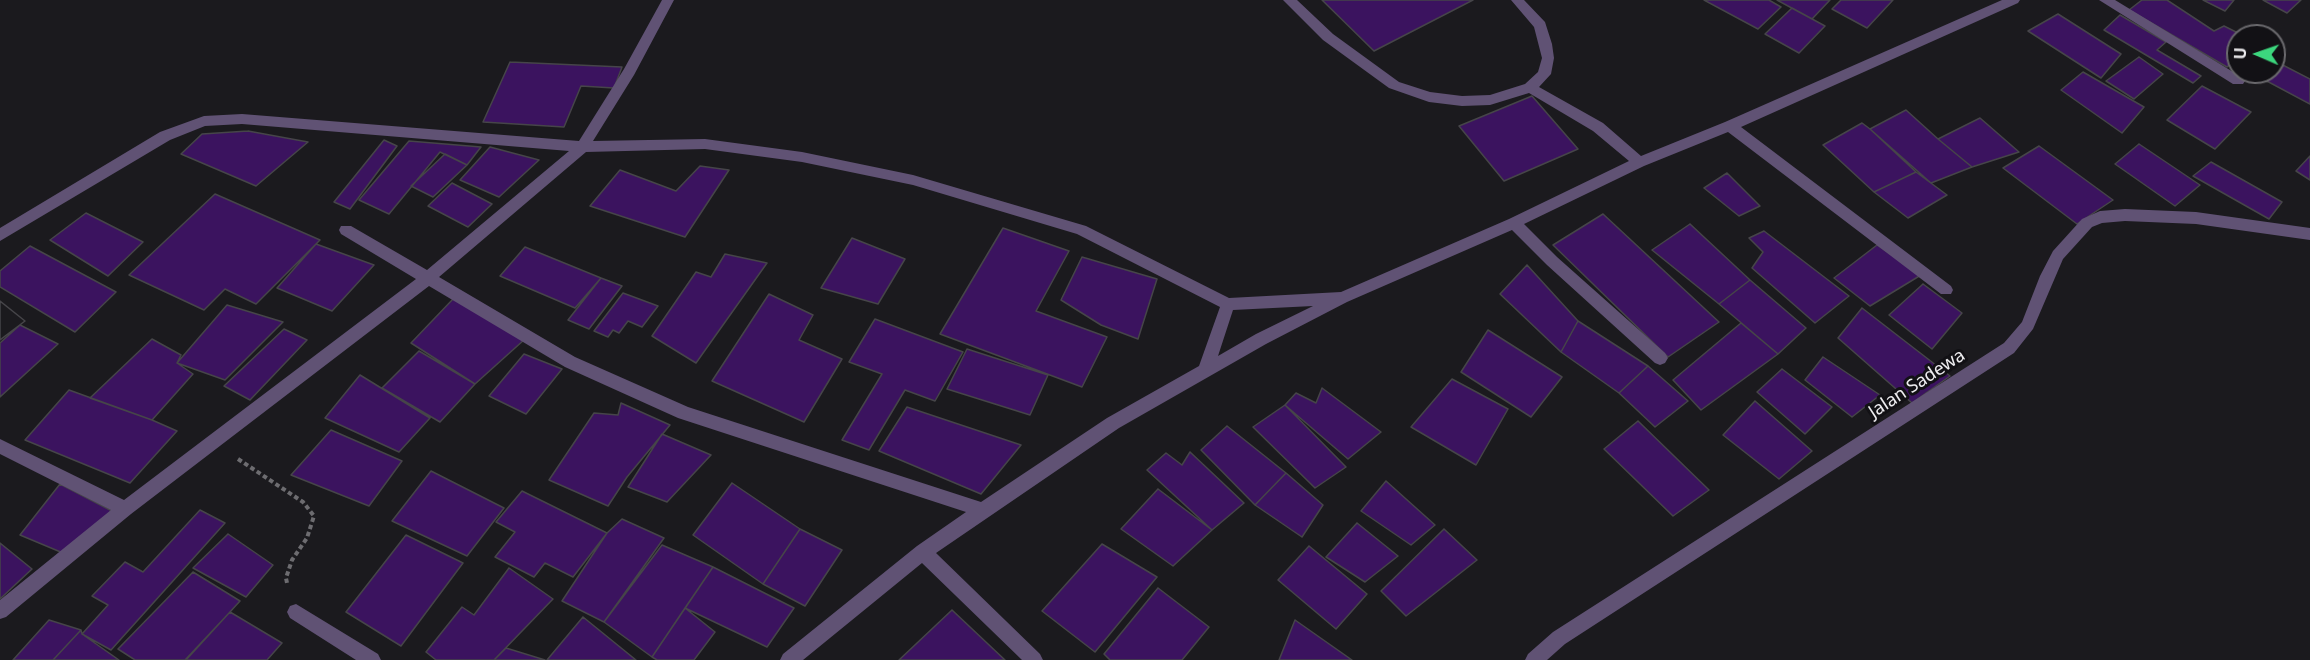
<!DOCTYPE html>
<style>
body{margin:0}
#map{position:relative;width:2310px;height:660px;overflow:hidden;background:#1b1a1e;font-family:"Noto Sans",sans-serif}
canvas{display:block}
.north{position:absolute;left:2226px;top:24px;width:60px;height:60px;box-sizing:border-box;background:#121115;border:2px solid #6a696d;border-radius:50%;rotate:272deg;font-size:16px;font-weight:700;line-height:24px;text-align:center;color:#eeedf0}
.north::after{content:'';display:block;margin:auto;width:21px;height:27px;background:#3cd77e;clip-path:polygon(50% 0,100% 100%,50% 72%,0 100%)}
</style>
<div id="map">
<canvas width="2310" height="660"></canvas>
<div class="north">U</div>
</div>
<script>
const c = document.querySelector('canvas').getContext('2d');
c.lineJoin = 'round';
function paint(path, color) { c.fillStyle = color; c.fill(path, 'evenodd'); }
const poly = rows => new Path2D(rows.map(r => 'M' + r).join(''));
function trace(path, color, width, dash) { c.strokeStyle = color; c.lineWidth = width; c.lineCap = dash ? 'butt' : 'round'; c.setLineDash(dash || []); c.stroke(path); }
function label(font, color, halo, rows, align = 'center') {
  c.font = font + ' "Noto Sans",sans-serif'; c.lineWidth = 6; c.setLineDash([]); c.textBaseline = 'middle'; c.strokeStyle = halo; c.fillStyle = color; for (const [text, x, y, turn = 0] of rows) {
    c.save(); c.translate(x, y); c.rotate((+turn || 0) * Math.PI / 180); c.textAlign = isNaN(turn) ? turn : align; if (halo) c.strokeText(text, 0, 0); c.fillText(text, 0, 0); c.restore();
  }
}
const building = poly([
 [1322,0,1473,0,1374,51,1322,0],
 [1704,0,1769,0,1781,7,1758,29,1704,0],
 [1777,0,1830,0,1812,19,1777,0],
 [1841,0,1893,0,1867,28,1832,9,1841,0],
 [2142,0,2167,0,2214,31,2224,26,2244,36,2238,36,2238,58,2227,67,2129,10,2142,0],
 [2203,0,2234,0,2225,11,2203,0],
 [2263,0,2301,0,2287,13,2263,0],
 [1792,8,1825,26,1799,53,1765,34,1792,8],
 [2058,14,2121,54,2101,78,2028,31,2058,14],
 [2120,15,2166,42,2157,50,2201,76,2193,83,2104,30,2120,15],
 [2139,57,2163,74,2134,99,2106,81,2139,57],
 [2275,61,2310,79,2310,104,2263,79,2268,72,2274,72,2275,61],
 [510,62,622,67,614,88,581,86,564,127,483,122,510,62],
 [2083,72,2144,107,2122,133,2061,90,2083,72],
 [2202,86,2251,112,2215,149,2167,120,2202,86],
 [1532,96,1578,149,1504,181,1459,126,1532,96],
 [1906,110,1938,139,1972,167,1931,183,1870,129,1906,110],
 [1980,118,2019,152,1972,167,1938,139,1980,118],
 [1862,123,1870,129,1916,172,1874,192,1823,145,1862,123],
 [248,131,308,142,256,186,181,154,202,134,248,131],
 [384,140,397,146,350,209,334,202,384,140],
 [409,141,481,147,467,165,440,152,389,214,359,200,409,141],
 [2139,144,2200,185,2175,206,2115,164,2139,144],
 [2039,146,2113,200,2077,224,2003,168,2039,146],
 [490,147,539,160,499,197,460,180,490,147],
 [445,154,467,165,433,197,411,186,445,154],
 [2310,156,2310,180,2296,171,2310,156],
 [2211,162,2282,202,2269,219,2193,176,2211,162],
 [700,166,729,170,685,237,590,206,620,170,676,191,700,166],
 [1916,172,1947,195,1908,218,1874,192,1916,172],
 [1727,173,1760,206,1739,216,1704,188,1727,173],
 [452,183,492,204,468,227,428,206,452,183],
 [215,194,320,240,256,304,225,289,204,310,129,275,215,194],
 [86,213,143,242,108,276,50,240,86,213],
 [1603,214,1719,322,1668,357,1553,245,1603,214],
 [1690,224,1750,280,1719,304,1652,250,1690,224],
 [1003,228,1069,251,1036,311,1107,337,1082,387,940,334,1003,228],
 [1764,231,1849,296,1815,323,1752,268,1763,252,1749,238,1764,231],
 [852,238,905,259,878,304,821,288,852,238],
 [316,244,374,265,332,311,277,288,316,244],
 [1877,245,1921,275,1870,306,1834,278,1877,245],
 [30,246,116,292,75,332,0,287,0,271,30,246],
 [525,247,601,278,575,308,500,276,525,247],
 [725,254,767,263,696,363,652,336,696,272,711,277,725,254],
 [1082,257,1157,279,1138,339,1101,325,1061,300,1082,257],
 [1527,265,1578,321,1561,352,1500,294,1527,265],
 [601,278,622,286,589,329,568,320,601,278],
 [1750,280,1806,328,1778,354,1719,304,1750,280],
 [1923,284,1962,313,1932,349,1889,315,1923,284],
 [623,293,658,306,642,327,628,321,619,333,613,330,608,337,594,331,623,293],
 [769,294,813,315,799,340,842,359,804,422,712,381,769,294],
 [454,298,525,339,475,384,411,343,454,298],
 [0,301,25,321,0,340,0,301],
 [0,301,25,321,0,340,0,301],
 [227,305,283,322,225,380,177,363,227,305],
 [1862,308,1950,376,1912,403,1838,338,1862,308],
 [875,319,963,352,935,401,905,390,869,450,842,440,882,374,849,362,875,319],
 [1578,321,1648,366,1619,393,1561,352,1578,321],
 [1741,323,1778,354,1701,410,1673,380,1741,323],
 [20,325,58,344,0,397,0,343,20,325],
 [284,329,307,340,250,400,224,386,284,329],
 [1488,330,1562,377,1531,417,1461,372,1488,330],
 [152,339,181,355,177,363,193,374,152,420,90,398,152,339],
 [967,349,1048,375,1030,415,947,389,967,349],
 [419,351,475,384,440,422,382,388,419,351],
 [524,354,562,369,526,414,489,396,524,354],
 [1823,357,1880,395,1852,417,1805,380,1823,357],
 [1648,366,1688,401,1655,427,1619,393,1648,366],
 [1782,369,1832,407,1805,434,1757,392,1782,369],
 [360,375,430,418,399,452,325,418,360,375],
 [1452,379,1508,409,1476,465,1411,427,1452,379],
 [1322,388,1381,432,1348,459,1285,405,1296,393,1316,403,1322,388],
 [69,390,152,420,177,431,130,483,25,440,69,390],
 [1755,401,1812,451,1779,479,1723,435,1755,401],
 [621,403,670,425,627,477,608,506,549,480,594,413,618,415,621,403],
 [1285,405,1346,467,1315,488,1253,427,1285,405],
 [907,407,1021,445,981,494,879,451,907,407],
 [1638,421,1709,490,1673,516,1604,449,1638,421],
 [1227,426,1286,473,1255,505,1201,450,1227,426],
 [331,430,402,461,369,506,291,475,331,430],
 [662,434,711,455,667,502,628,487,662,434],
 [1190,452,1244,503,1212,530,1147,470,1166,453,1182,465,1190,452],
 [431,471,504,508,467,556,392,521,431,471],
 [1286,473,1323,505,1302,537,1255,505,1286,473],
 [1386,481,1435,525,1411,545,1361,511,1386,481],
 [732,483,800,529,763,584,693,535,732,483],
 [60,484,114,512,63,553,20,535,60,484],
 [1158,489,1212,530,1173,566,1121,529,1158,489],
 [522,491,607,533,573,577,545,563,534,577,495,557,515,532,496,522,522,491],
 [200,510,225,523,111,650,82,634,108,605,92,596,125,562,143,572,200,510],
 [622,519,664,538,604,622,562,601,607,533,622,519],
 [1357,523,1398,556,1365,582,1326,557,1357,523],
 [800,529,842,550,805,606,763,584,800,529],
 [1444,529,1477,560,1406,616,1381,591,1444,529],
 [228,534,273,565,246,597,193,568,228,534],
 [406,535,463,563,401,646,346,612,406,535],
 [0,543,32,569,0,599,0,543],
 [1102,544,1157,577,1095,652,1042,611,1102,544],
 [662,545,713,567,652,657,604,622,662,545],
 [1309,546,1367,594,1336,629,1278,580,1309,546],
 [713,567,794,608,767,647,685,608,713,567],
 [509,568,553,599,494,660,436,660,426,652,462,607,474,615,509,568],
 [193,572,240,601,186,660,135,660,118,649,193,572],
 [1158,588,1209,627,1182,660,1110,660,1104,654,1158,588],
 [685,608,715,632,694,660,657,660,652,657,685,608],
 [952,610,1005,660,899,660,952,610],
 [230,612,282,643,267,660,185,660,230,612],
 [583,617,636,660,547,660,583,617],
 [49,620,81,630,53,660,13,660,49,620],
 [1295,620,1352,660,1279,660,1295,620],
 [81,630,82,634,119,660,53,660,81,630],
 [506,648,545,660,494,660,506,648]
]);
paint(building, '#3b135f');
trace(building, '#464549', 1.5);
trace(poly([
 [238,459,303,502,314,516,307,538,292,560,286,578,287,583]
]), '#6d6c70', 4, [4.5, 3]);
paint(poly([
 [662,0,674,0,634,75,593,141,705,139,802,152,913,175,1086,226,1229,298,1341,292,1509,219,1629,161,1593,131,1529,93,1490,105,1462,106,1429,102,1389,88,1323,40,1283,0,1297,0,1333,34,1399,82,1430,92,1462,96,1490,95,1525,84,1538,72,1542,58,1534,27,1511,0,1524,0,1545,22,1552,44,1554,58,1551,74,1539,87,1603,123,1641,156,1725,122,2002,0,2020,0,2018,3,1741,127,1951,286,1953,290,1951,294,1941,294,1728,132,1644,166,1524,224,1557,257,1665,353,1668,358,1665,363,1660,365,1655,363,1547,265,1512,230,1347,302,1266,344,1119,428,936,553,1040,654,1043,660,1022,660,922,563,803,660,780,660,783,654,917,546,966,512,678,418,565,367,429,286,131,514,6,617,0,619,0,600,111,510,0,454,0,439,124,500,416,279,341,234,339,230,341,226,351,226,427,270,569,151,242,124,205,126,170,140,0,241,0,228,160,132,204,116,242,114,579,141,624,69,662,0],
 [705,149,802,162,913,185,1077,234,1220,307,1199,366,1107,418,981,502,688,407,575,357,439,277,586,152,705,149],
 [1313,306,1256,334,1218,356,1233,310,1313,306],
 [2099,0,2115,0,2243,78,2245,81,2243,84,2233,84,2099,0],
 [2125,209,2196,212,2310,228,2310,240,2196,224,2125,221,2102,223,2092,227,2063,259,2033,329,2014,353,1565,644,1547,660,1525,660,1528,654,1553,632,2004,343,2022,322,2040,276,2053,251,2082,219,2100,211,2125,209],
 [296,604,378,654,381,660,356,660,290,618,287,612,290,606,296,604]
]), '#605274');
label('18px', '#eeedf0', '#121115', [
 ["Jalan Sadewa",1917,384,-33]
]);
</script>
